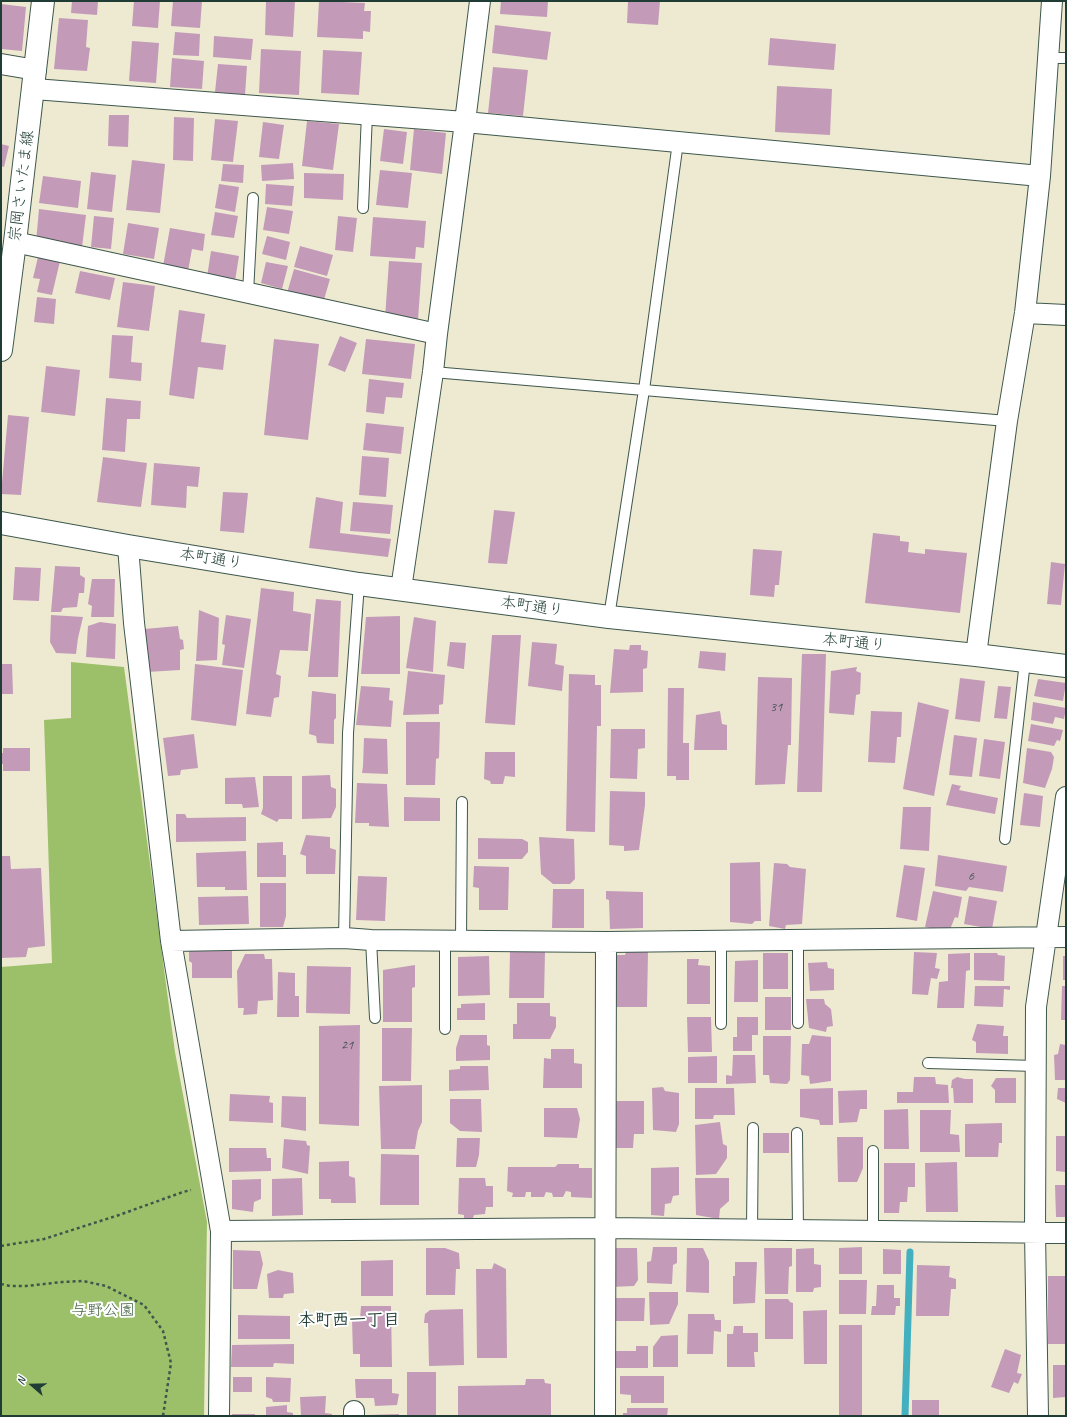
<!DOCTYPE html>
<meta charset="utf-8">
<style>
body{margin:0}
#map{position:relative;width:1067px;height:1417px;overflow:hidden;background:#eeead1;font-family:Caveat,sans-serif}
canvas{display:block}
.frame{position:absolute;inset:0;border:2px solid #1f3d34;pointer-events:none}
.north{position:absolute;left:12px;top:1365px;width:40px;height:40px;-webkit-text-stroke:3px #fff;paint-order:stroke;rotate:290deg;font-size:11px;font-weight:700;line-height:16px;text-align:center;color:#1f3d34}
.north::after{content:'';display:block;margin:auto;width:14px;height:18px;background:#1f3d34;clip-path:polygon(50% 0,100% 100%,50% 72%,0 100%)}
</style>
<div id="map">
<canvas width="1067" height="1417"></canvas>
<div class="frame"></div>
<div class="north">N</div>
</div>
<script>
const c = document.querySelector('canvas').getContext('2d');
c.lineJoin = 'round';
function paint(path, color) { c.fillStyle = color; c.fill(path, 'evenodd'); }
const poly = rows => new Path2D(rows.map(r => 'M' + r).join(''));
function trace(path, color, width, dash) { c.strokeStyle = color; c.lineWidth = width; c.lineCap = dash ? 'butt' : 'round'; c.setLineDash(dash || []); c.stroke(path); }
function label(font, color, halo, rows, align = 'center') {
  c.font = font + ' Caveat,"Klee One",sans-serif'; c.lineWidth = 4; c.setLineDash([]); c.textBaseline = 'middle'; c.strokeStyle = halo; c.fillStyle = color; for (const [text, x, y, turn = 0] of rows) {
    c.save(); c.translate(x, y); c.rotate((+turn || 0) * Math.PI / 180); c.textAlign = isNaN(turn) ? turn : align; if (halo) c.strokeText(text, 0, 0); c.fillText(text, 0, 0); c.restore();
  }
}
paint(poly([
 [71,662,124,667,175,1052,207,1222,204,1416,1,1416,1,967,52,963,44,720,71,718]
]), '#9cc06a');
trace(poly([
 [905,1416,910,1252]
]), '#42b0be', 7);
paint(poly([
 [72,1,98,1,97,15,71,13],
 [134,1,160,1,158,28,132,26],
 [173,1,202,1,200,28,171,26],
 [266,1,295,1,293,37,265,35],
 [319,1,365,3,364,11,371,11,370,32,363,31,363,39,317,37],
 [501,1,548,1,547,17,500,14],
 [628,1,660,1,658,25,627,23],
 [1,4,26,7,22,51,1,49],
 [59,18,88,20,86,47,90,48,87,71,54,69],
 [495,25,551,32,547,60,492,53],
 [175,32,200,34,199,56,173,55],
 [214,36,253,39,251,60,213,57],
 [770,38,836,44,834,70,768,65],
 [132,41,159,43,156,83,129,81],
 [261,49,301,51,299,95,259,93],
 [323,50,362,52,359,95,321,93],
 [172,58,204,61,202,89,170,87],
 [218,64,247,66,245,95,215,92],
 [493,67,528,70,523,116,488,113],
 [777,86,832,89,830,135,775,132],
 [109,115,129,115,128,147,108,146],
 [174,117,194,118,193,161,173,160],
 [215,119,238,121,233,162,211,160],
 [307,121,339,124,333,170,302,166],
 [263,122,284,125,279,159,259,157],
 [384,129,407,132,403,164,380,161],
 [414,129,446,133,442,174,410,170],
 [1,144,9,146,4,167,1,166],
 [132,160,165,164,160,213,126,210],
 [293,163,294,179,262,181,261,165],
 [223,164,244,165,243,183,221,181],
 [380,170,412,173,408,208,376,205],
 [91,172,116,175,112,212,87,209],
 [304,173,344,174,343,200,304,198],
 [43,176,81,181,78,208,39,203],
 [219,184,239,187,235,212,215,208],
 [266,184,294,186,292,206,265,204],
 [267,207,293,211,289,234,263,230],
 [39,209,86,215,82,247,36,242],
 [215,212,238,216,234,238,211,235],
 [94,216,114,218,111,249,91,247],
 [338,216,357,218,353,252,335,250],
 [373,217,426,221,424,248,416,247,415,259,370,256],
 [128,223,159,228,154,259,123,254],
 [170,228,205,234,203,251,192,249,188,271,163,266],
 [267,236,290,242,286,260,262,254],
 [300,246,333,255,327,276,294,267],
 [211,251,239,256,235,281,207,277],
 [38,257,60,261,52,295,37,292,40,279,33,278],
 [389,261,422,263,418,320,385,318],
 [266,262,288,266,282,289,261,283],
 [294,269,330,279,323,303,287,293],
 [80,271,115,278,110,300,75,293],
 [123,282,155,286,149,331,117,327],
 [37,297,56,299,54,324,34,322],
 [179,310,205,314,201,342,226,345,223,370,198,367,194,399,169,395],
 [112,335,133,336,131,362,142,363,141,381,109,378],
 [340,336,357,343,345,372,328,365],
 [274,339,319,344,308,440,264,435],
 [366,339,415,344,411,379,362,374],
 [46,366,80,370,75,416,41,412],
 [369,379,404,383,402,398,386,397,384,414,366,412],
 [106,398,141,401,140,419,127,419,125,452,102,450],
 [8,415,29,417,21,495,1,494],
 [366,423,404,427,401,454,363,450],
 [362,456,389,458,386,497,359,495],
 [103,457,147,463,141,507,97,502],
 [154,463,200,467,198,487,187,486,186,508,151,505],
 [223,492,248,493,244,533,220,531],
 [316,497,343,502,340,533,391,539,388,557,309,548],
 [353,502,393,505,390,534,350,531],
 [494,510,515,512,507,564,488,563],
 [873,533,900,536,900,541,909,542,908,552,925,554,925,549,967,553,960,613,865,603],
 [753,549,782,551,779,585,775,585,774,597,750,595],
 [1051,562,1065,564,1061,605,1047,604],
 [55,566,80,567,80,575,85,578,84,593,79,593,77,607,63,608,61,612,51,612],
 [15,567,41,568,39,601,13,600],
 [92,579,115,579,114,617,91,617,92,606,88,604],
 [261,588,294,592,293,611,311,614,308,651,280,650,276,674,281,676,279,697,274,698,271,717,246,714],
 [316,599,341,601,338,677,308,677],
 [199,610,219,618,217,660,196,661],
 [51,615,83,617,78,638,76,654,56,653,50,642],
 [226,615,251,619,244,668,222,665,225,645,222,644],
 [400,616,400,674,361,674,366,617],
 [414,617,436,621,433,672,406,668],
 [100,622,116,624,115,659,86,657,88,626],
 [178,626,180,639,183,640,184,649,180,650,180,670,147,672,144,629],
 [492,635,521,635,515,725,485,723],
 [450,642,466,643,464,669,447,666],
 [532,642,557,644,555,664,564,666,562,691,528,686],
 [630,645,641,645,641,650,648,651,647,668,643,669,643,692,610,693,614,649,629,650],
 [700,651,726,653,725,671,698,668],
 [802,654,826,654,822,792,797,792],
 [1,664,12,664,13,694,1,694],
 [195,664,243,670,236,726,191,720],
 [857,667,856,671,861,673,860,694,856,695,854,715,829,713,831,671],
 [408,671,445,675,443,704,439,705,439,714,403,715],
 [569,674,595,675,595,685,601,685,601,726,597,726,595,832,566,831],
 [758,677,792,678,791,745,788,745,785,784,755,785],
 [960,678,985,681,980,722,955,719],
 [1038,679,1066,683,1063,701,1034,696],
 [361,686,390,688,389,700,393,701,391,727,356,725],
 [998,686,1011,687,1007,719,994,718],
 [668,688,684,688,683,743,689,743,689,780,676,780,676,776,667,776],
 [312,691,336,694,336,718,334,720,334,744,317,743,316,736,309,734],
 [918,702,949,710,934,796,903,789],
 [1033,702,1066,708,1064,719,1055,717,1053,724,1031,720],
 [720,711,722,724,727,725,727,750,694,750,696,715],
 [871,711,902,712,901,737,897,737,895,763,868,762],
 [406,722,440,722,439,758,436,759,435,785,406,785],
 [1031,724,1063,730,1060,741,1057,740,1054,746,1028,741],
 [611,729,645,729,645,748,638,749,637,779,610,778],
 [194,734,198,768,181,770,180,775,168,776,163,738],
 [954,735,977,738,972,777,949,775],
 [364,738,387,739,388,774,362,773,363,766],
 [984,739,1005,742,1000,779,979,776],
 [3,748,30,748,30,771,3,771,3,764,1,764,1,753,3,753],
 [1027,748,1051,752,1054,757,1052,769,1045,788,1023,783],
 [485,752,515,752,515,777,505,776,503,784,491,784,490,781,484,779],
 [330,775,331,787,336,789,336,807,331,818,302,819,302,776],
 [263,776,292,776,292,819,279,819,277,822,261,814,263,808],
 [255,777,259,807,243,808,242,804,225,804,225,778],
 [357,783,387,784,389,827,369,826,369,823,355,823],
 [952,784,961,786,959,790,998,798,995,814,946,805],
 [610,791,645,792,645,805,639,850,624,851,624,846,609,845],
 [1024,793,1043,796,1040,827,1020,825],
 [404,797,440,798,440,821,404,821],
 [903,807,931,807,929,851,900,849],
 [176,814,185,814,187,818,246,817,246,841,176,842],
 [306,835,330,837,330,848,336,850,335,874,306,874,306,856,300,854],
 [539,837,574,839,575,879,570,884,553,884,541,874],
 [478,838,522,839,528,842,528,852,522,859,478,859],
 [283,842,283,855,286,855,286,877,257,877,257,843],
 [246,851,247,890,225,890,225,887,197,887,196,853],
 [938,855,1007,866,1003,892,969,887,966,891,935,886],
 [1,856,10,856,11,869,41,868,45,946,28,948,26,957,1,958],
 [760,862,761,921,755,921,752,924,730,922,730,863],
 [774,863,787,864,790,867,806,869,802,924,786,925,785,929,769,926],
 [904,865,925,868,917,921,896,917],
 [474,866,509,867,508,910,479,910,479,888,473,887],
 [358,876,387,877,385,921,356,920],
 [260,883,286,883,286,916,283,927,260,927],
 [553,889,584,889,584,928,552,928],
 [606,891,643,892,643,928,610,929,609,900,606,899],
 [933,891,962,897,958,918,955,917,949,932,925,927],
 [248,896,249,924,199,925,198,897],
 [969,896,997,901,992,929,964,924],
 [189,951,232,951,232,978,192,978,192,963,189,961],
 [510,951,545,952,544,998,509,998],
 [626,952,648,952,647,1007,616,1007,616,955,625,955],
 [914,952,937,953,935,968,940,969,937,979,931,978,928,995,912,994],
 [763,953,788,953,788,989,763,989],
 [970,953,970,970,966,971,964,1008,937,1008,939,982,948,981,948,954],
 [974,953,997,953,998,955,1005,956,1004,981,974,980],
 [245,954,264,954,265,959,272,959,273,1000,258,1001,257,1014,243,1015,244,1008,238,1008,237,971],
 [489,956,490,995,458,996,458,957],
 [1063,956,1066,956,1066,980,1063,980],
 [687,959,699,959,698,965,710,966,710,1004,687,1004],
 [758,960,758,1002,734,1002,735,961],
 [827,962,828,968,834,969,834,990,810,991,808,963],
 [415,965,415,987,412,988,412,1022,383,1022,383,970],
 [307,966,351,967,350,1014,306,1013],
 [278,972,295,973,295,996,299,996,299,1017,277,1017],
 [975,986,1010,986,1010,990,1004,989,1003,1007,974,1006],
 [1062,986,1066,986,1066,1020,1061,1020],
 [765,997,791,997,791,1030,765,1030],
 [806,999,824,999,825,1004,831,1009,833,1026,827,1027,826,1032,809,1028],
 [485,1003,485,1020,457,1020,457,1008,461,1008,461,1004],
 [517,1003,550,1003,550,1016,556,1017,556,1027,550,1039,513,1039,513,1024,517,1024],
 [687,1017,711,1017,712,1052,688,1052],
 [737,1017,758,1017,758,1035,752,1035,752,1051,733,1051,733,1037,737,1037],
 [977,1024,1004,1026,1003,1036,1008,1036,1008,1054,976,1053,976,1042,972,1040],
 [360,1025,359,1126,319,1124,319,1026],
 [382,1028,412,1028,411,1081,382,1081],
 [460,1035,487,1035,487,1045,490,1046,490,1060,456,1061,456,1048],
 [812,1035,831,1037,831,1081,810,1084,809,1076,801,1075,802,1044,809,1044],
 [763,1036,791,1036,790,1080,787,1084,770,1083,769,1075,763,1075],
 [1060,1044,1066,1045,1066,1080,1055,1080,1054,1055,1058,1054],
 [551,1049,574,1049,574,1063,582,1064,582,1088,543,1088,544,1058,551,1059],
 [733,1055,755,1055,756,1083,726,1084,726,1075,732,1076],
 [717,1056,717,1083,688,1083,688,1057],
 [460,1066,488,1066,489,1090,449,1091,449,1070,460,1069],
 [914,1077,935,1077,936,1084,948,1085,949,1103,897,1103,897,1092,913,1092],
 [957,1077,965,1079,973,1079,973,1103,954,1103,953,1088,951,1088,952,1080],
 [996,1078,1016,1078,1016,1103,995,1103,995,1090,991,1086],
 [422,1085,422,1122,418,1131,415,1149,381,1149,379,1086],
 [663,1087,665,1091,679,1093,679,1124,676,1132,653,1130,652,1088],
 [695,1088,734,1088,735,1115,714,1115,713,1119,695,1119],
 [833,1088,833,1125,820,1125,819,1120,800,1117,800,1089],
 [1058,1088,1066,1088,1066,1103,1057,1099],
 [867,1090,867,1109,860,1109,857,1122,839,1123,838,1091],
 [230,1094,270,1096,269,1102,273,1103,273,1123,229,1121],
 [282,1096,306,1097,306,1131,281,1127],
 [450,1099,481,1099,482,1132,460,1131,450,1123],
 [612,1101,644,1101,644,1134,634,1134,633,1148,614,1148],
 [544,1108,577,1108,580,1119,577,1138,544,1137],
 [908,1109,909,1149,884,1149,884,1110],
 [920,1110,951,1110,950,1134,959,1135,960,1152,920,1152],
 [720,1122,723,1144,727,1146,727,1158,716,1174,696,1175,695,1125],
 [1002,1123,1002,1143,999,1143,998,1157,965,1157,965,1124],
 [763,1133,789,1133,789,1153,763,1153],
 [1056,1136,1066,1136,1066,1172,1056,1171],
 [837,1137,863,1137,863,1168,857,1182,838,1182],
 [457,1138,480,1138,479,1155,476,1167,456,1167],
 [284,1139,306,1141,307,1145,310,1146,308,1174,282,1168],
 [229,1148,266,1148,267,1158,271,1158,271,1171,229,1172],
 [381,1154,419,1155,419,1205,380,1205],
 [349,1161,349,1176,355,1178,356,1203,331,1203,331,1199,319,1199,319,1162],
 [957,1162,958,1212,926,1212,925,1163],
 [884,1163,915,1163,915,1187,908,1187,907,1202,900,1202,899,1213,884,1213],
 [558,1164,579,1164,579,1168,592,1168,592,1198,571,1197,571,1192,566,1191,563,1197,553,1197,552,1193,546,1192,544,1197,531,1197,531,1192,526,1192,525,1197,512,1197,513,1193,507,1191,508,1167,555,1167],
 [679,1167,679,1195,673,1196,671,1203,665,1204,664,1216,651,1215,651,1168],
 [302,1178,303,1215,272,1216,272,1179],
 [459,1178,485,1178,486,1186,493,1186,493,1207,486,1207,485,1214,474,1215,473,1218,464,1218,464,1215,458,1214],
 [695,1178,729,1178,729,1201,720,1209,719,1219,696,1215],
 [261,1179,261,1199,254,1202,253,1212,232,1209,232,1180],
 [1055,1185,1066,1185,1066,1217,1056,1217],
 [653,1247,677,1247,677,1263,673,1265,672,1284,647,1283,647,1262,651,1261],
 [862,1247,862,1274,839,1274,839,1248],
 [426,1248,445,1248,459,1253,460,1269,456,1269,455,1295,426,1295],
 [614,1248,637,1248,638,1280,634,1286,611,1287],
 [687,1248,703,1248,709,1261,709,1293,686,1292],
 [764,1248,792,1248,792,1266,789,1267,788,1294,765,1294],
 [814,1248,814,1264,821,1265,821,1287,814,1288,813,1292,796,1292,796,1249],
 [883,1249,901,1250,901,1274,883,1274],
 [233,1250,260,1251,263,1264,257,1289,233,1289],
 [393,1260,393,1296,361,1296,361,1261],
 [735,1262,757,1262,755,1303,733,1304,733,1276,735,1276],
 [494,1263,506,1269,507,1358,477,1358,476,1269,492,1269],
 [917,1265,950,1266,949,1277,956,1279,956,1289,951,1289,949,1316,916,1316],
 [278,1270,293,1273,294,1293,284,1294,283,1298,269,1298,267,1274],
 [1048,1276,1066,1276,1066,1344,1048,1344],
 [839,1280,867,1280,866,1314,839,1314],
 [877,1285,894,1285,894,1298,900,1298,900,1306,896,1306,895,1315,871,1315,872,1306,876,1306],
 [649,1292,678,1292,678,1304,669,1324,650,1325],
 [616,1298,645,1298,644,1321,616,1321],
 [765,1299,788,1299,790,1302,793,1303,793,1339,765,1339],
 [361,1306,391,1306,392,1367,360,1367,360,1354,353,1354,352,1320,360,1320],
 [463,1309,464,1365,429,1366,428,1323,424,1323,425,1314,430,1310],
 [827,1310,827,1364,804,1364,803,1311],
 [688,1314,714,1314,715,1320,721,1320,721,1332,714,1331,713,1354,687,1354],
 [238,1315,290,1316,290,1339,238,1339],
 [839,1325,862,1325,862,1416,839,1416],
 [734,1326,743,1326,743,1333,758,1333,758,1352,754,1352,755,1367,727,1367,727,1334,733,1334],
 [678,1335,678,1367,653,1367,653,1347,661,1336],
 [294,1344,294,1364,274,1363,273,1367,231,1367,232,1345],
 [636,1346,648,1346,648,1368,616,1368,615,1351,636,1351],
 [1005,1349,1021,1355,1017,1373,1022,1374,1018,1384,1014,1382,1009,1393,991,1387],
 [1053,1365,1066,1365,1066,1397,1053,1398],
 [407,1372,436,1372,436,1416,407,1416],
 [620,1376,664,1376,664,1403,631,1403,631,1395,620,1394],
 [233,1377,252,1377,252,1392,233,1392],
 [266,1377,291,1378,290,1402,273,1402,272,1399,266,1397],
 [355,1379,392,1379,392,1393,399,1394,397,1405,375,1406,374,1398,356,1398],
 [526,1379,544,1379,545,1383,551,1384,551,1416,458,1416,458,1386,525,1385],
 [326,1396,325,1413,332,1414,332,1416,301,1416,300,1397],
 [912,1400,939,1400,939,1416,912,1416],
 [287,1405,287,1412,293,1413,293,1416,266,1416,266,1407],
 [627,1408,668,1408,667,1416,623,1416,623,1413,627,1413],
 [232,1414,255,1414,255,1416,232,1416],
 [399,1414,399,1416,369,1416,368,1415]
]), '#c39bb9');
const lane = poly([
 [1049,58,1066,58],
 [363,208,367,114],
 [248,293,253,198],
 [433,372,1007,421],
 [609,617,644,390,678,142],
 [1005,839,1025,661],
 [344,938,348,733,359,584],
 [798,939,798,1023],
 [371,940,375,1018],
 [461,941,462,802],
 [721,1024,721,940],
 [445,1029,445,941],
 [928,1063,1036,1066],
 [797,1133,798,1230],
 [873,1151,873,1231],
 [752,1230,753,1128]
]);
const street = poly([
 [1,64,36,70],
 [34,89,465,122,1040,176],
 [15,242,437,334],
 [1025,313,1066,315],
 [128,546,134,623,171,941,221,1231,219,1416],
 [401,589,433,372,437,334,465,122,480,1],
 [976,655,1007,421,1025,313,1040,176,1052,1],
 [171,941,344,938,371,940,606,942,1066,937],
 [221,1231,605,1228,1066,1233],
 [354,1411,354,1416],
 [605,1416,606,942],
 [1038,1416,1035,1232,1036,1007,1066,797]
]);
const secondary = poly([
 [1,350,15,242,43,1],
 [1,523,128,546,359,584,609,617,976,655,1066,666]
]);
trace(lane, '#3e574c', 12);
trace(street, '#3e574c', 22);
trace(secondary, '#3e574c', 24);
trace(poly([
 [1,1246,44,1239,119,1215,183,1192,191,1190],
 [1,1284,10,1286,26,1286,62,1282,83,1281,106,1286,144,1305,163,1331,171,1363,163,1416]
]), '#3e574c', 2.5, [3, 3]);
trace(lane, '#fff', 10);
trace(street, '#fff', 20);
trace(secondary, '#fff', 22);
label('14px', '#485455', null, [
 ["31",776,707],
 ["6",971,876],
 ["21",347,1045]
]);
label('16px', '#1f3d34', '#fff', [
 ["宗岡さいたま線",22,186,-83],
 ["本町通り",211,559,9],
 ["本町通り",532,607,8],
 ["本町通り",854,643,6]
]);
label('16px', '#446444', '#fff', [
 ["与野公園",103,1311]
]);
label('bold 17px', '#1f3d34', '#fff', [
 ["本町西一丁目",349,1321]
]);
</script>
